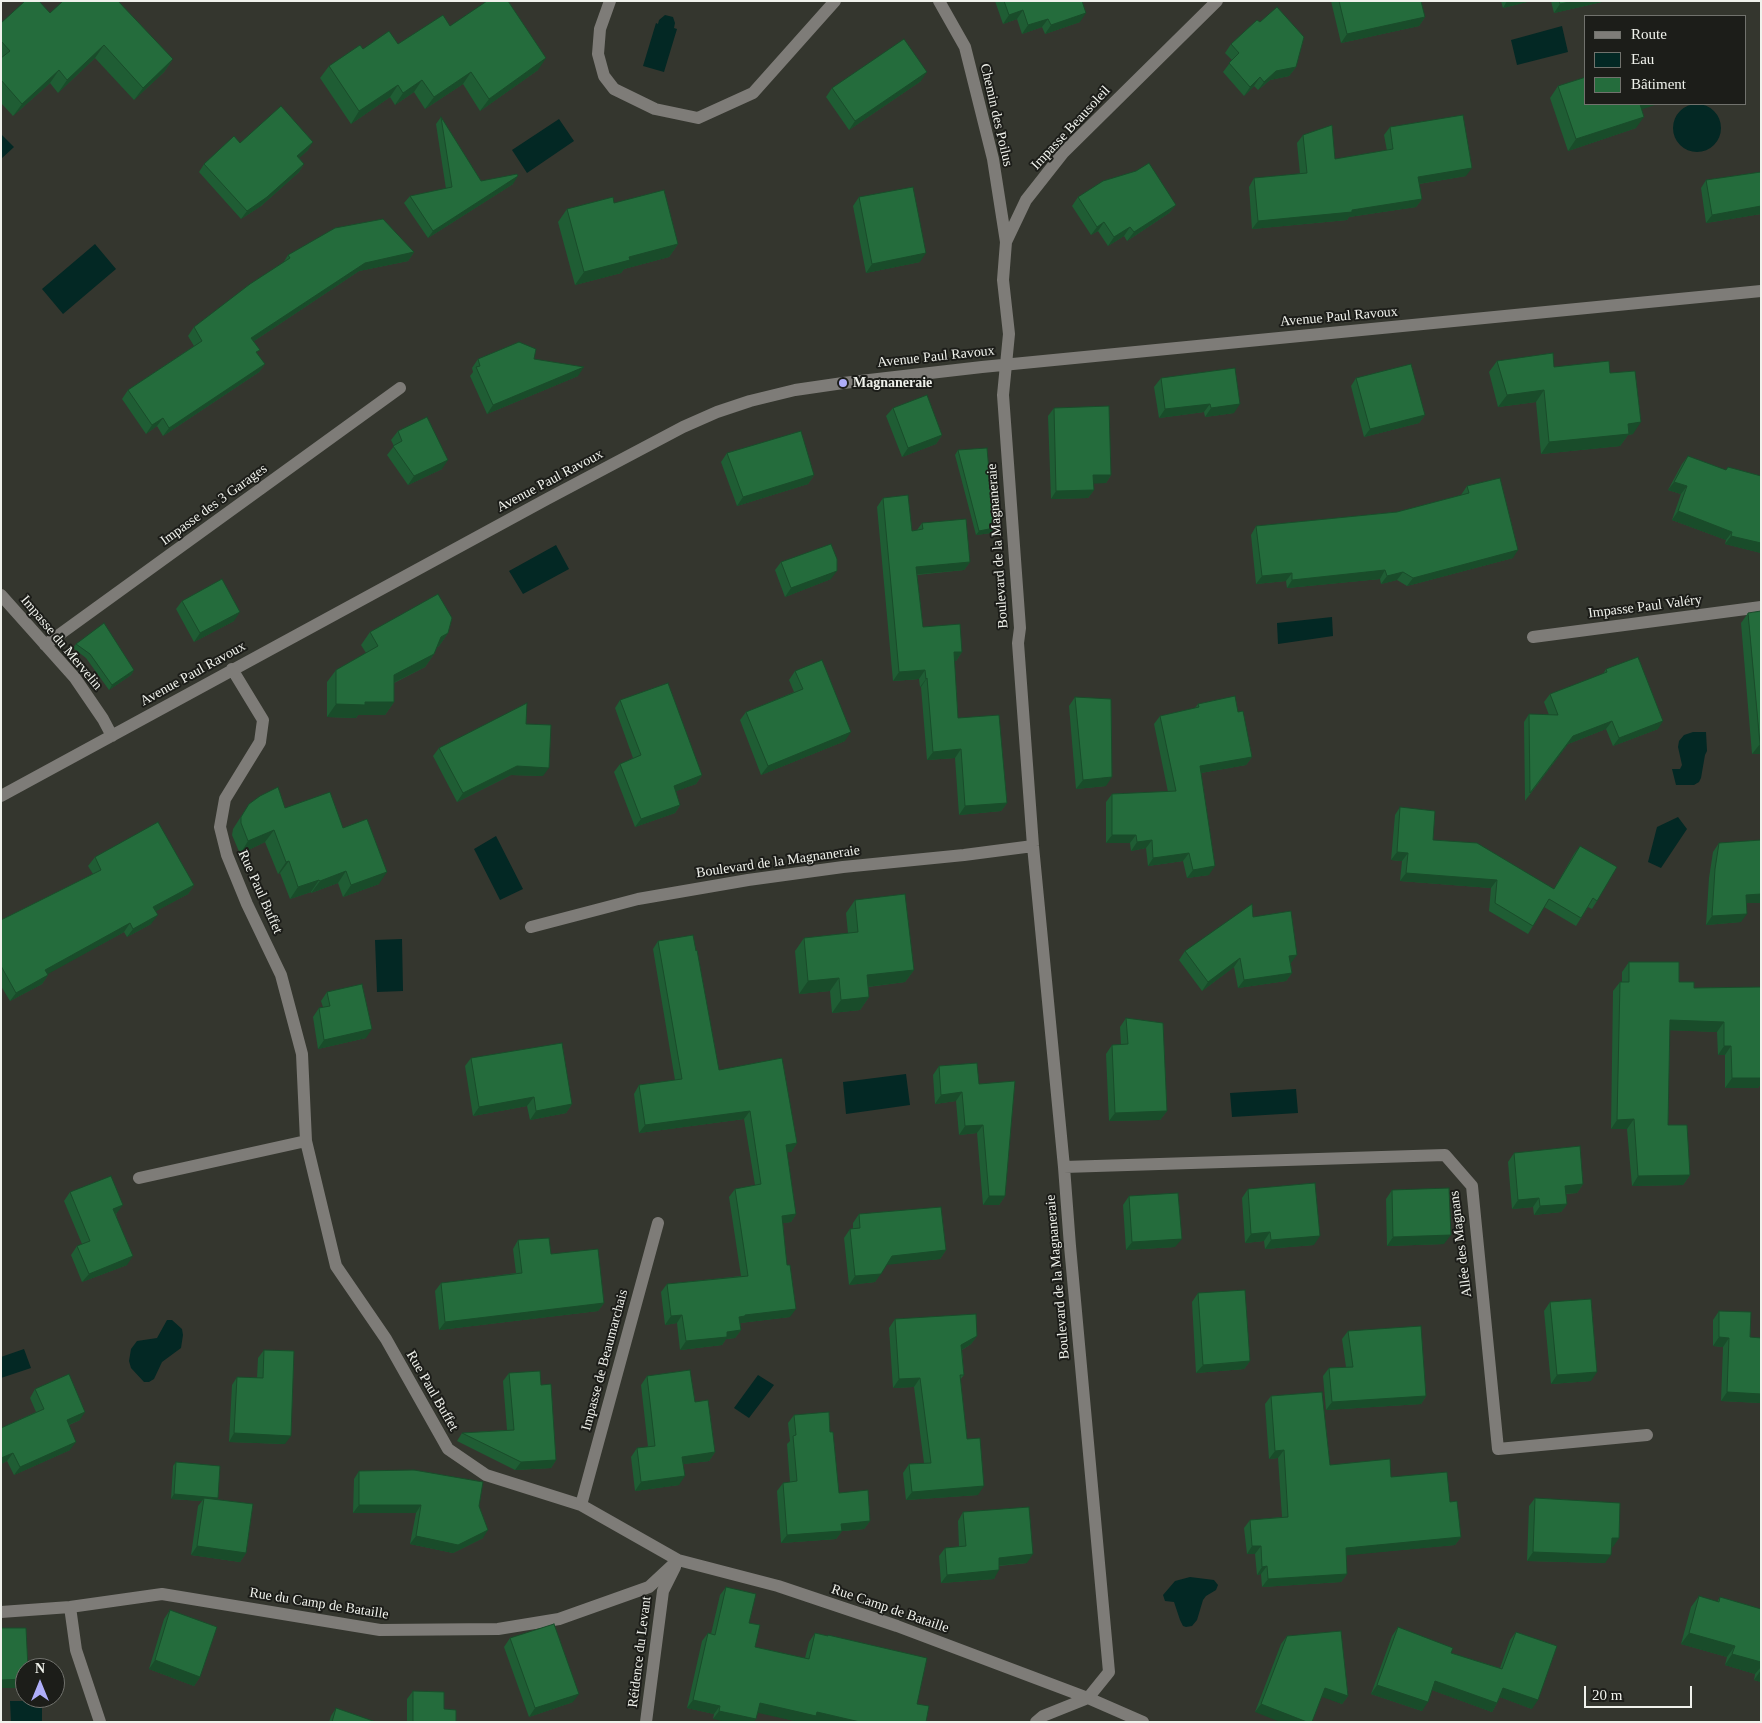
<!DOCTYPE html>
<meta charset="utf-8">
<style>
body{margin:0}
#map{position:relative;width:1762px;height:1723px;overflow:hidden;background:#34362e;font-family:"Times New Roman",serif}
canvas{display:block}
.frame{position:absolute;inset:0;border:2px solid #f0f2ec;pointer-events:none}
.legend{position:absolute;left:1584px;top:15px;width:162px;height:90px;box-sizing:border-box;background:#1c1d19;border:1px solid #71726d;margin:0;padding:6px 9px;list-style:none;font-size:15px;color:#f0f2ec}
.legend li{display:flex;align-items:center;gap:10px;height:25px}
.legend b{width:25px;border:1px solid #71726d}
.north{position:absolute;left:15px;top:1658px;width:50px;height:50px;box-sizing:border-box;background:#1c1d19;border:1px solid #71726d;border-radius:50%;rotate:0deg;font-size:14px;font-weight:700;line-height:20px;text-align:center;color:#f0f2ec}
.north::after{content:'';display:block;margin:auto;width:18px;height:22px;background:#afaefa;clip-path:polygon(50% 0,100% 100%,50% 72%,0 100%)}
.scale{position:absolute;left:1584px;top:1686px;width:108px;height:22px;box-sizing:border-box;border:2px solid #f0f2ec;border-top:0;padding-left:6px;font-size:15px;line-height:18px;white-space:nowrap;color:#f0f2ec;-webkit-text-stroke:4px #1c1d19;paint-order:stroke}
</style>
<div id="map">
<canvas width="1762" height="1723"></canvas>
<div class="frame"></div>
<ul class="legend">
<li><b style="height:6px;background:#7e7c78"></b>Route</li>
<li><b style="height:14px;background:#032824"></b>Eau</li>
<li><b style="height:14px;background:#246c3c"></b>Bâtiment</li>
</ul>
<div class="north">N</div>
<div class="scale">20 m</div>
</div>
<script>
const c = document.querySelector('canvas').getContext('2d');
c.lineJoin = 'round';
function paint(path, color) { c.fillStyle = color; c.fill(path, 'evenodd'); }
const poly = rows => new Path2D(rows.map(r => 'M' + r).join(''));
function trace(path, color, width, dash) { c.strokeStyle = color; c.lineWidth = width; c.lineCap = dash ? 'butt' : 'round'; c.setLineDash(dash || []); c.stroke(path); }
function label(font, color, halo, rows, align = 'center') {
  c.font = font + ' "Times New Roman",serif'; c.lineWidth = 4; c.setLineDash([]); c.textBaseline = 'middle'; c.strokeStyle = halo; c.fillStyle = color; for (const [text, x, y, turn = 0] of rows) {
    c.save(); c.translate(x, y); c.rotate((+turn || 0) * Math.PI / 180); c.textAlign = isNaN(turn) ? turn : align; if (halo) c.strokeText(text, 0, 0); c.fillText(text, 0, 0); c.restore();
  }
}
paint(poly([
 [665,15,673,17,675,23,674,28,677,29,664,72,643,66,656,23,658,24,659,20],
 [1562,26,1568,52,1517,65,1511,40],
 '1673 128a24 24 0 1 1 48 0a24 24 0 1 1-48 0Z',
 [559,119,574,141,527,173,512,150],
 [1,134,14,147,1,159],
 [95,244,116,269,63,314,42,289],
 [556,545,569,569,523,594,509,571],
 [1332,617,1333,636,1278,644,1277,623],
 [1693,732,1706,732,1707,751,1705,755,1701,778,1699,782,1694,785,1676,785,1672,769,1680,769,1682,765,1678,747,1679,741,1684,735],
 [1678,817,1687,829,1661,868,1648,862,1657,827],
 [496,836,523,889,500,900,474,849],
 [402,939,403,991,377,992,375,940],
 [906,1074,910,1105,846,1114,843,1082],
 [1296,1089,1298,1113,1232,1117,1230,1093],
 [167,1320,172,1320,182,1329,183,1335,181,1348,162,1362,154,1379,149,1382,144,1382,131,1368,129,1361,131,1349,137,1341,157,1338],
 [24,1349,31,1368,1,1378,1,1357],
 [758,1375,774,1385,749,1418,734,1408],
 [1190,1577,1214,1580,1218,1585,1216,1590,1206,1596,1203,1600,1197,1620,1192,1626,1186,1627,1183,1626,1180,1620,1174,1602,1165,1601,1163,1595,1175,1581],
 [10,1701,42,1701,42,1722,11,1722]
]), '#032824');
trace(poly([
 [610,1,600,29,598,54,604,76,614,89,655,109,698,118,753,93,835,1],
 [939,1,965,47,993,159,1006,242],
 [1,595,75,678,103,719,112,736],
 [1533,637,1761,607],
 [45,645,400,388],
 [232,669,263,720,260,742,225,799,220,827,227,855,247,904,281,975,302,1054,306,1141,336,1266,386,1339,448,1449,486,1475,581,1505,678,1560,778,1586,897,1626,1088,1698,1143,1722],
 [1,796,547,499,683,427,717,412,750,401,795,390,843,383,982,367,1761,291],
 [531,927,638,899,748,880,843,867,964,855,1033,846],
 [1064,1167,1445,1155,1472,1186,1498,1449,1647,1435],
 [139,1178,306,1141],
 [581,1505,658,1223],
 [70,1607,76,1650,100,1722],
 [1,1612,70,1607,162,1594,380,1630,498,1629,559,1619,649,1587,678,1560],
 [646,1722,663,1591,675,1567],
 [1036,1722,1043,1716,1088,1698,1109,1672,1070,1246,1064,1167,1033,846,1018,643,1020,628,1003,395,1009,334,1003,280,1006,242,1026,200,1063,153,1217,1]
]), '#7e7c78', 12);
paint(poly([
 [995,1,1082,1,1080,22,1045,34,1042,27,1022,34,1017,19,1003,24],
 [1331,1,1421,1,1425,17,1419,26,1341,43],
 [1501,1,1531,1,1503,8],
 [1551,1,1606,1,1554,13],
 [50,13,173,59,164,72,134,100,95,58,58,93,50,83,13,116,1,103,1,23],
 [450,26,538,70,480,111,463,84,425,109,414,92,395,105,390,97,351,124,320,78,329,66,363,49,398,44],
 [1231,44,1296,67,1289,76,1270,80,1258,90,1254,86,1244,96,1223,72,1232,60,1225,53],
 [921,81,849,130,826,97,832,88],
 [1558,86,1642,109,1636,128,1568,151,1550,98],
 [441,117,481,181,513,184,428,238,404,203,410,196,446,189,436,124],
 [1390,127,1466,176,1419,184,1422,199,1416,207,1349,217,1347,220,1252,229,1249,187,1254,178,1300,174,1297,143,1303,135,1335,159,1387,151,1384,135],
 [240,143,308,150,299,158,304,164,299,172,261,206,241,219,199,172,204,164],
 [1136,171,1176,205,1169,213,1127,241,1124,236,1108,246,1098,231,1091,235,1072,206,1078,197],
 [1761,172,1761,214,1706,223,1701,188,1706,180],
 [859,197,920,262,866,273,853,206],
 [614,203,678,244,669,257,624,269,621,273,575,285,558,222,567,209],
 [414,252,408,261,359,271,254,341,257,354,265,364,259,372,163,436,157,426,146,434,122,399,128,390,194,346,188,336,194,327,283,263,288,255],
 [478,359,534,359,578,376,487,414,470,376,473,372,472,368],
 [1497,361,1610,373,1633,434,1628,435,1620,446,1541,454,1536,402,1498,407,1489,372],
 [1161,378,1234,413,1205,417,1204,412,1159,418,1154,387],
 [1356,378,1425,415,1419,423,1364,437,1351,386],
 [893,408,942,435,936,444,902,457,886,416],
 [1054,408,1111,475,1106,483,1093,483,1094,490,1088,498,1051,499,1048,416],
 [398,431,442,469,408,485,387,455,394,446,391,440],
 [958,450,991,533,976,535,955,455],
 [727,453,814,475,808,484,737,506,721,462],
 [1688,456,1726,470,1728,467,1761,476,1761,553,1725,544,1726,540,1672,520,1681,494,1668,490,1682,464],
 [1467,486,1513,558,1407,586,1397,580,1381,584,1380,579,1287,588,1286,581,1256,584,1251,535,1256,526,1397,512,1461,495],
 [883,498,912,531,917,530,922,523,970,562,964,570,917,575,923,627,962,652,956,661,954,661,958,718,1007,803,1001,811,959,815,955,758,927,760,921,687,920,687,919,679,893,681,877,507],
 [781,562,831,579,785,597,775,570],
 [182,601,234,621,194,642,176,609],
 [1748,613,1761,754,1752,754,1741,623],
 [370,632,448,633,439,646,436,648,434,654,425,667,394,683,394,702,385,715,358,715,356,718,327,717,327,682,336,670,366,653,361,645],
 [76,644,134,670,131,675,109,690,86,658,73,648],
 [1606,669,1658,729,1613,746,1606,729,1568,744,1525,801,1524,722,1529,714,1549,715,1544,702,1550,694,1603,674],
 [795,671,845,741,761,775,740,720,746,712,794,692,789,680],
 [1075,697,1106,786,1076,789,1069,706],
 [620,700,702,775,696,784,676,791,680,805,675,813,635,827,614,772,620,764,633,758,615,708],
 [1198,704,1238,712,1252,757,1246,765,1201,773,1209,875,1187,878,1183,861,1148,866,1146,848,1131,851,1130,843,1106,843,1106,802,1112,794,1168,792,1154,724,1160,716,1195,708],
 [526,724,543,776,511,775,457,802,433,756,439,748],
 [249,804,285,808,343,828,379,884,343,897,338,883,311,893,311,892,290,899,280,873,278,874,265,842,240,854,232,835,233,829],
 [1400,807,1433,840,1554,889,1574,854,1580,846,1597,901,1592,909,1588,907,1576,926,1544,907,1533,926,1528,934,1489,911,1491,888,1400,881,1402,861,1391,860,1395,815],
 [1761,840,1761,903,1747,903,1741,922,1706,925,1709,878,1713,852,1719,843],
 [95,857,194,885,188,894,156,911,151,924,127,937,124,932,47,974,48,975,42,984,10,1001,1,986,1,920,93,874,88,866],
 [855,900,914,970,905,982,868,987,869,997,860,1010,832,1013,830,991,799,994,795,951,804,938,848,933,846,913],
 [1253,917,1291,963,1291,964,1292,973,1286,981,1238,988,1234,967,1202,991,1179,960,1185,951],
 [658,941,696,951,719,1070,797,1143,791,1152,787,1152,796,1214,791,1222,783,1223,790,1317,740,1323,741,1330,735,1338,726,1339,722,1345,680,1350,677,1323,665,1325,661,1292,667,1284,741,1276,729,1197,735,1189,755,1185,744,1119,639,1133,634,1094,639,1085,675,1080,653,949],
 [1629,962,1694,988,1761,987,1761,1084,1758,1088,1725,1088,1725,1055,1718,1055,1717,1032,1669,1030,1668,1125,1690,1175,1683,1185,1632,1186,1627,1129,1611,1129,1613,991,1620,982,1622,982,1622,972],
 [327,992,366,1038,318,1049,313,1017,319,1008,323,1007,321,1001],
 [1126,1018,1167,1111,1160,1120,1109,1121,1106,1054,1112,1045,1121,1045,1120,1027],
 [471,1058,572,1104,566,1113,530,1120,527,1106,473,1116,465,1066],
 [939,1066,979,1084,1005,1196,999,1205,983,1205,977,1133,959,1135,956,1101,935,1104,933,1075],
 [1514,1153,1583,1184,1577,1193,1566,1194,1567,1204,1561,1212,1534,1215,1533,1207,1512,1209,1508,1162],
 [1248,1189,1314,1245,1265,1249,1264,1241,1245,1243,1242,1198],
 [1392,1190,1444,1244,1387,1246,1386,1199],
 [70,1192,117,1213,116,1214,127,1265,82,1282,71,1255,77,1246,82,1244,64,1201],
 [1129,1196,1175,1247,1126,1250,1123,1205],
 [859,1214,946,1250,940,1259,887,1264,875,1282,849,1285,844,1238,850,1229,853,1229,853,1223],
 [518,1240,604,1303,598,1311,439,1330,435,1291,441,1283,516,1273,513,1249],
 [1198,1293,1250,1361,1244,1369,1196,1373,1192,1302],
 [1550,1302,1591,1381,1551,1384,1544,1311],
 [1719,1311,1761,1403,1721,1401,1723,1347,1713,1346,1713,1320],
 [895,1319,977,1336,971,1344,962,1350,964,1375,960,1380,967,1439,978,1495,906,1500,903,1473,909,1464,924,1463,914,1387,893,1388,889,1328],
 [1348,1331,1426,1396,1421,1404,1326,1410,1323,1376,1329,1368,1346,1367,1342,1339],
 [264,1350,285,1444,229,1442,232,1385,237,1377,257,1378,258,1358],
 [509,1373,541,1385,556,1460,551,1468,515,1470,457,1441,462,1433,507,1430,503,1381],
 [647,1376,695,1402,715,1452,709,1461,683,1464,679,1485,635,1491,631,1457,637,1448,648,1447,641,1385],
 [35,1389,80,1420,69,1425,70,1450,14,1475,7,1461,1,1464,1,1428,36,1412,30,1398],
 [1271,1396,1330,1465,1391,1477,1450,1502,1461,1537,1455,1545,1346,1555,1347,1574,1341,1582,1262,1587,1261,1574,1257,1575,1255,1554,1247,1554,1244,1528,1250,1520,1282,1517,1278,1458,1269,1459,1265,1404],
 [794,1415,830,1432,839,1493,870,1521,864,1529,842,1531,836,1539,781,1543,777,1491,783,1483,790,1482,787,1444,790,1441,788,1423],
 [176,1462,217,1499,246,1553,240,1562,191,1555,198,1506,202,1501,171,1499,173,1466],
 [359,1471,479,1506,483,1538,453,1553,410,1544,416,1513,353,1513,354,1479],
 [1535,1498,1619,1538,1612,1547,1605,1563,1527,1561,1529,1506],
 [963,1512,1027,1563,999,1566,994,1579,941,1583,939,1556,945,1548,959,1547,958,1521],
 [726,1587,749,1623,755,1647,805,1658,809,1642,815,1633,827,1636,828,1635,917,1704,926,1722,818,1722,813,1721,812,1722,799,1722,758,1712,713,1719,714,1714,687,1708,702,1641,708,1633,711,1634,720,1595],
 [1699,1596,1717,1602,1720,1597,1761,1609,1761,1682,1754,1680,1755,1674,1725,1665,1727,1657,1681,1644,1691,1607],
 [170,1610,200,1677,194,1686,149,1669,164,1619],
 [1398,1627,1451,1653,1500,1668,1510,1640,1516,1632,1532,1709,1500,1697,1497,1703,1492,1712,1432,1690,1422,1711,1371,1694,1392,1636],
 [1287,1636,1348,1696,1342,1704,1322,1696,1255,1712,1281,1644],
 [510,1638,573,1702,529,1717,504,1647],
 [413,1691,444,1709,456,1722,407,1722,407,1699],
 [336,1708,376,1722,329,1722,331,1716]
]), '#1f5d34');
paint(poly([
 [1507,1,1531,1,1503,8],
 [1574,1,1606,1,1554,13,1560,4],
 [1023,10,1017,19,1003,24,1009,15],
 [1086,13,1080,22,1045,34,1051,25],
 [1425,17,1419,26,1341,43,1347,34],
 [1048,19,1042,27,1022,34,1028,25],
 [104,45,95,58,58,93,67,80],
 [546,58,538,70,480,111,489,99],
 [173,59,164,72,134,100,143,88],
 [1296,67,1289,76,1270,80,1258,90,1264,82,1276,71],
 [59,70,50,83,13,116,22,104],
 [471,72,463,84,425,109,434,97],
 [927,72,921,81,849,130,855,121],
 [1260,77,1254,86,1244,96,1250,87],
 [422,80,414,92,395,105,403,93],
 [398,85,390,97,351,124,359,111],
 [1637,104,1658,104,1631,113],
 [1644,117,1636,128,1568,151,1576,139],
 [313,142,308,150,292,165,297,156],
 [304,164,299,172,261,206,241,219,247,211],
 [1472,168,1466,176,1412,185,1418,177],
 [518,176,513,184,428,238,433,231],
 [1422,199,1416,207,1349,217,1347,220,1252,229,1258,221,1352,210],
 [1176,205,1169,213,1127,241,1134,232],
 [1761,206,1761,214,1706,223,1712,215],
 [1104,222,1098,231,1091,235,1097,227],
 [1130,227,1124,236,1108,246,1114,237],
 [678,244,669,257,624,269,621,273,575,285,584,272,629,257],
 [414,252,408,261,359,271,245,347,251,338,365,263],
 [926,253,920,262,866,273,872,264],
 [265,364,259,372,163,436,169,428],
 [584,367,578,376,487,414,493,405],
 [1544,390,1536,402,1498,407,1507,395],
 [1210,404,1204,412,1159,418,1165,409],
 [1240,404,1234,413,1205,417,1211,408],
 [1425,415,1419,423,1364,437,1370,429],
 [163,418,157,426,146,434,152,425],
 [1641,422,1633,434,1628,435,1620,446,1541,454,1549,442,1628,424],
 [942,435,936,444,902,457,908,448],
 [448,460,442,469,408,485,414,476],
 [814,475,808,484,737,506,743,497],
 [1093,475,1111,475,1106,483,1088,484],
 [1674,482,1687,486,1681,494,1668,490],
 [1094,490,1088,498,1051,499,1056,491],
 [1678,511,1732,532,1726,540,1672,520],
 [994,528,991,533,976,535,979,531],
 [1731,536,1761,543,1761,553,1725,544],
 [1518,550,1513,558,1407,586,1413,578],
 [970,562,964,570,910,575,916,567],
 [1385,570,1380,579,1287,588,1292,580],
 [837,571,831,579,785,597,791,588],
 [1403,572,1397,580,1381,584,1387,576],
 [1292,573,1286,581,1256,584,1262,576],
 [240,612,234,621,194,642,200,633],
 [448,633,439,646,432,650,441,637],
 [954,652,962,652,956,661,948,661],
 [434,654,425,667,385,687,394,675],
 [134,670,131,675,109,690,112,685],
 [925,670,919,679,893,681,899,672],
 [927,678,921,687,920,687,926,679],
 [365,702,394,702,385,715,358,715,356,718,327,717,336,704],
 [1612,721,1606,729,1568,744,1525,801,1573,736],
 [1663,721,1658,729,1613,746,1619,738],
 [851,732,845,741,761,775,768,766],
 [1760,744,1761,744,1761,754,1752,754],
 [961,749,955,758,927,760,933,752],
 [1252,757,1246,765,1195,774,1200,766],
 [517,766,549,768,543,776,511,775,457,802,463,793],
 [702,775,696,784,668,794,674,786],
 [1112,777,1106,786,1076,789,1083,780],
 [1007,803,1001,811,959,815,965,806],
 [680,805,675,813,635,827,641,819],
 [274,830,265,842,240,854,248,841],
 [1112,835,1136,835,1130,843,1106,843],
 [1152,840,1146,848,1131,851,1137,842],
 [1397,852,1408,853,1402,861,1391,860],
 [1189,853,1183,861,1148,866,1153,858],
 [289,861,280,873,278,874,286,862],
 [1215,866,1209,875,1187,878,1193,870],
 [346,871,338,883,311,893,320,881],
 [387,872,379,884,343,897,351,885],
 [1406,873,1497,880,1491,888,1400,881],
 [319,880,311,892,290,899,298,887],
 [194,885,188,894,147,916,153,907],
 [1761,894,1761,903,1740,903,1746,895],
 [1747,914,1741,922,1706,925,1712,916],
 [158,915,151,924,127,937,133,929],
 [130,923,124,932,39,979,45,970],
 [1297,955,1291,963,1283,965,1289,956],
 [1240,958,1234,967,1202,991,1208,982],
 [914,970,905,982,858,988,867,975],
 [1292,973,1286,981,1238,988,1244,980],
 [48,975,42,984,10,1001,16,993],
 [839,978,830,991,799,994,808,981],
 [869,997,860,1010,832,1013,841,1000],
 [1670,1020,1724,1022,1717,1032,1663,1030],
 [372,1029,366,1038,318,1049,324,1040],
 [1724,1046,1731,1046,1725,1055,1718,1055],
 [1732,1078,1761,1078,1761,1084,1758,1088,1725,1088],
 [962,1092,956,1101,935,1104,941,1095],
 [534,1097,527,1106,473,1116,479,1107],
 [572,1104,566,1113,530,1120,536,1111],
 [750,1111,744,1119,639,1133,645,1125],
 [1167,1111,1160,1120,1109,1121,1115,1113],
 [1634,1119,1627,1129,1611,1129,1617,1120],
 [983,1125,977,1133,959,1135,965,1126],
 [797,1143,791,1152,780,1153,786,1145],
 [1690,1175,1683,1185,1632,1186,1638,1176],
 [1583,1184,1577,1193,1559,1194,1565,1186],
 [989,1196,1005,1196,999,1205,983,1205],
 [1539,1198,1533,1207,1512,1209,1518,1200],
 [1567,1204,1561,1212,1534,1215,1540,1206],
 [123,1205,117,1213,107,1218,113,1209],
 [796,1214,791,1222,776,1224,782,1216],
 [1270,1232,1264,1241,1245,1243,1251,1234],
 [1451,1235,1444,1244,1387,1246,1393,1237],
 [1320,1236,1314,1245,1265,1249,1271,1240],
 [1182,1239,1175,1247,1126,1250,1132,1242],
 [946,1250,940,1259,886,1265,892,1256],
 [133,1256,127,1265,82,1282,89,1274],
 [881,1274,875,1282,849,1285,855,1276],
 [604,1303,598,1311,439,1330,445,1322],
 [796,1309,790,1317,740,1323,739,1325,739,1317,745,1315],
 [682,1315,677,1323,665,1325,671,1316],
 [741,1330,735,1338,726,1339,722,1345,680,1350,686,1341,727,1332],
 [977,1336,971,1344,955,1354,961,1345],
 [1719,1337,1729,1338,1723,1347,1713,1346],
 [1250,1361,1244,1369,1196,1373,1203,1365],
 [1597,1372,1591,1381,1551,1384,1557,1375],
 [920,1378,914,1387,893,1388,899,1379],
 [1727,1392,1761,1394,1761,1403,1721,1401],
 [1426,1396,1421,1404,1326,1410,1332,1402],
 [85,1412,80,1420,61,1428,67,1420],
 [234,1433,291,1436,285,1444,229,1442],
 [76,1442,70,1450,14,1475,20,1467],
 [1284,1450,1278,1458,1269,1459,1275,1451],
 [715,1452,709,1461,676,1465,682,1457],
 [13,1453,7,1461,1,1464,1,1458],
 [556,1460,551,1468,515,1470,521,1462],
 [685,1476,679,1485,635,1491,641,1482],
 [984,1486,978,1495,906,1500,912,1492],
 [174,1494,218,1498,215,1502,204,1498,202,1501,171,1499],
 [359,1505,421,1505,416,1513,353,1513],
 [870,1521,864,1529,842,1531,836,1539,781,1543,787,1535,841,1524],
 [488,1530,483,1538,453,1553,410,1544,416,1536],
 [1461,1537,1455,1545,1340,1556,1346,1548],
 [1612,1538,1619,1538,1613,1547,1606,1547],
 [197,1546,246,1553,240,1562,191,1555],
 [1252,1546,1261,1546,1255,1554,1247,1554],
 [1533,1552,1611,1555,1605,1563,1527,1561],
 [1033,1554,1027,1563,993,1566,999,1558],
 [1267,1566,1261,1574,1257,1575,1262,1567],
 [999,1570,994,1579,941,1583,947,1575],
 [1347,1574,1341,1582,1262,1587,1268,1579],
 [1689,1633,1735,1646,1727,1657,1681,1644],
 [1732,1654,1761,1662,1761,1667,1755,1674,1725,1665],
 [155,1660,200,1677,194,1686,149,1669],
 [1761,1670,1761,1682,1754,1680],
 [25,1679,25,1684,22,1688,1,1688,1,1680],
 [1435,1681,1497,1703,1492,1712,1429,1689],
 [1377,1685,1428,1702,1422,1711,1371,1694],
 [1325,1688,1348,1696,1342,1704,1319,1696],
 [1503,1688,1538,1700,1532,1709,1497,1696],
 [579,1694,573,1702,529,1717,535,1708],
 [693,1700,720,1706,714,1714,687,1708],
 [760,1703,817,1712,860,1722,818,1722,813,1721,812,1722,799,1722,754,1712],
 [1261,1704,1307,1722,1280,1722,1255,1712],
 [719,1711,756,1719,754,1722,726,1722,713,1719]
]), '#194c2a');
const building = poly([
 [25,1,39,1,50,13,63,1,118,1,173,59,143,88,104,45,67,80,59,70,22,104,1,80,1,58,10,51,1,41,1,23,25,1],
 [487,1,508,1,546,58,489,99,471,72,434,97,422,80,403,93,398,85,359,111,329,66,360,45,363,49,389,31,398,44,443,15,450,26,487,1],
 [1004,1,1082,1,1086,13,1051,25,1048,19,1028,25,1023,10,1009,15,1004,1],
 [1339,1,1421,1,1425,17,1347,34,1339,1],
 [1559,1,1574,1,1560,4,1559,1],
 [1277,7,1304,37,1296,67,1276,71,1264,82,1260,77,1250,87,1229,63,1239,53,1231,44,1257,20,1260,22,1277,7],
 [904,39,927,72,855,121,832,88,904,39],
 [1586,77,1586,104,1640,104,1644,117,1576,139,1558,86,1586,77],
 [281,106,313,142,297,156,304,164,267,197,247,211,204,164,234,136,240,143,281,106],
 [1463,115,1472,168,1418,177,1422,199,1352,210,1352,212,1258,221,1254,178,1307,173,1303,135,1332,125,1335,159,1393,149,1390,127,1463,115],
 [441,117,481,181,517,174,518,176,433,231,410,196,452,187,441,117],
 [1149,163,1176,205,1134,232,1130,227,1114,237,1104,222,1097,227,1078,197,1103,181,1136,171,1149,163],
 [1761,172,1761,206,1712,215,1706,180,1761,172],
 [913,187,926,253,872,264,859,197,913,187],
 [664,190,678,244,629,257,630,260,584,272,567,209,613,197,614,203,664,190],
 [383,219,414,252,365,263,251,338,260,350,256,352,265,364,169,428,163,418,152,425,128,390,202,341,194,327,250,284,290,258,288,255,335,228,383,219],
 [519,342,536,349,534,359,584,367,493,405,476,367,480,366,478,359,519,342],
 [1553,353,1554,367,1609,361,1610,373,1635,371,1641,422,1628,424,1629,434,1549,442,1544,390,1507,395,1497,361,1553,353],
 [1411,364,1425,415,1370,429,1356,378,1411,364],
 [1235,368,1240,404,1211,408,1210,404,1165,409,1161,378,1235,368],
 [927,395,942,435,908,448,893,408,927,395],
 [1109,406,1111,475,1093,475,1094,490,1056,491,1054,408,1109,406],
 [427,417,448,460,414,476,393,446,402,441,398,431,427,417],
 [801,431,814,475,743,497,727,453,801,431],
 [987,448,994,528,979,531,958,450,987,448],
 [1688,456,1726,470,1728,467,1761,476,1761,543,1731,536,1732,532,1678,511,1687,486,1674,482,1688,456],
 [1500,478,1518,550,1413,578,1403,572,1387,576,1385,570,1292,580,1292,573,1262,576,1256,526,1397,512,1469,493,1467,486,1500,478],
 [908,495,912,531,923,529,922,523,966,519,970,562,916,567,923,627,960,624,962,652,954,652,958,718,999,715,1007,803,965,806,961,749,933,752,927,678,926,679,925,670,899,672,883,498,908,495],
 [831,544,837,559,837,571,791,588,781,562,831,544],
 [222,579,240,612,200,633,182,601,222,579],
 [438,594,452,618,448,633,441,637,434,654,394,675,394,702,365,702,365,705,336,704,336,670,378,646,370,632,438,594],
 [1761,611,1761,744,1760,744,1748,613,1761,611],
 [104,623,134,670,112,685,90,654,76,644,104,623],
 [1638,657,1663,721,1619,738,1612,721,1573,736,1530,793,1529,714,1558,715,1550,694,1607,672,1606,669,1638,657],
 [822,660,851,732,768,766,746,712,803,689,795,671,822,660],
 [668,683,702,775,674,786,680,805,641,819,620,764,641,755,620,700,668,683],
 [1235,696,1238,712,1243,711,1252,757,1200,766,1215,866,1193,870,1189,853,1153,858,1152,840,1137,842,1136,835,1112,835,1112,794,1176,791,1160,716,1199,707,1198,704,1235,696],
 [1075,697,1111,699,1112,777,1083,780,1075,697],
 [527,703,526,724,551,725,549,768,517,766,463,793,439,748,527,703],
 [278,787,285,808,330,792,343,828,367,819,387,872,351,885,346,871,320,881,319,880,298,887,289,861,286,862,274,830,248,841,241,823,241,817,249,804,260,796,278,787],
 [1400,807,1435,811,1433,840,1477,843,1554,889,1580,846,1617,867,1597,901,1593,898,1581,918,1549,899,1533,926,1495,903,1497,880,1406,873,1408,853,1397,852,1400,807],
 [158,822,194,885,153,907,158,915,133,929,130,923,45,970,48,975,16,993,1,966,1,920,101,870,95,857,158,822],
 [1761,840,1761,894,1746,895,1747,914,1712,916,1715,869,1719,843,1761,840],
 [905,894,914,970,867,975,869,997,841,1000,839,978,808,981,804,938,858,932,855,900,905,894],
 [1252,904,1253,917,1291,911,1297,955,1289,956,1292,973,1244,980,1240,958,1208,982,1185,951,1252,904],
 [693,935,696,951,697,950,719,1070,782,1058,797,1143,786,1145,796,1214,782,1216,787,1265,790,1265,796,1309,745,1315,745,1316,739,1317,741,1330,727,1332,727,1337,686,1341,682,1315,671,1316,667,1284,748,1276,735,1189,761,1184,750,1111,645,1125,639,1085,682,1079,658,941,693,935],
 [1629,962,1679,962,1679,982,1694,982,1694,988,1761,987,1761,1078,1732,1078,1731,1046,1724,1046,1724,1022,1670,1020,1668,1125,1687,1125,1690,1175,1638,1176,1634,1119,1617,1120,1620,982,1629,982,1629,962],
 [362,984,372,1029,324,1040,319,1008,330,1006,327,992,362,984],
 [1126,1018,1163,1023,1167,1111,1115,1113,1112,1045,1128,1044,1126,1018],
 [562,1043,572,1104,536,1111,534,1097,479,1107,471,1058,562,1043],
 [977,1063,979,1084,1015,1081,1005,1196,989,1196,983,1125,965,1126,962,1092,941,1095,939,1066,977,1063],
 [1580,1146,1583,1184,1565,1186,1567,1204,1540,1206,1539,1198,1518,1200,1514,1153,1580,1146],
 [111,1176,123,1205,113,1209,133,1256,89,1274,77,1246,90,1241,70,1192,111,1176],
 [1315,1183,1320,1236,1271,1240,1270,1232,1251,1234,1248,1189,1315,1183],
 [1449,1188,1451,1235,1393,1237,1392,1190,1449,1188],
 [1178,1193,1182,1239,1132,1242,1129,1196,1178,1193],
 [941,1207,946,1250,892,1256,881,1274,855,1276,850,1229,860,1228,859,1214,941,1207],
 [549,1238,551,1254,598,1249,604,1303,445,1322,441,1283,522,1273,518,1240,549,1238],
 [1245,1290,1250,1361,1203,1365,1198,1293,1245,1290],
 [1591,1299,1597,1372,1557,1375,1550,1302,1591,1299],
 [1719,1311,1751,1312,1750,1337,1761,1338,1761,1394,1727,1392,1729,1338,1719,1337,1719,1311],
 [976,1314,977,1336,961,1345,964,1375,960,1375,967,1439,980,1438,984,1486,912,1492,909,1464,931,1463,920,1378,899,1379,895,1319,976,1314],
 [1421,1326,1426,1396,1332,1402,1329,1368,1353,1367,1348,1331,1421,1326],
 [264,1350,294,1351,291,1436,234,1433,237,1377,263,1378,264,1350],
 [690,1370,695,1402,708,1400,715,1452,682,1457,685,1476,641,1482,637,1448,655,1446,647,1376,690,1370],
 [540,1371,541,1385,551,1384,556,1460,521,1462,462,1433,514,1430,509,1373,540,1371],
 [69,1374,85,1412,67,1420,76,1442,20,1467,13,1453,1,1458,1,1428,44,1409,35,1389,69,1374],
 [1322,1392,1330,1465,1390,1459,1391,1477,1447,1472,1450,1502,1457,1501,1461,1537,1346,1548,1347,1574,1268,1579,1267,1566,1262,1567,1261,1546,1252,1546,1250,1520,1288,1517,1284,1450,1275,1451,1271,1396,1322,1392],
 [829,1412,830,1432,833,1432,839,1493,868,1490,870,1521,841,1524,842,1531,787,1535,783,1483,797,1481,793,1436,796,1435,794,1415,829,1412],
 [176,1462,220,1466,218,1498,174,1494,176,1462],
 [414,1470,483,1482,479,1506,488,1530,458,1545,416,1536,421,1505,359,1505,359,1471,414,1470],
 [204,1498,253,1504,246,1553,197,1546,204,1498],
 [1535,1498,1620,1503,1619,1538,1612,1538,1611,1555,1533,1552,1535,1498],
 [1029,1507,1033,1554,999,1558,999,1570,947,1575,945,1548,966,1546,963,1512,1029,1507],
 [726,1587,756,1594,749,1623,760,1625,755,1647,809,1659,815,1633,828,1636,828,1635,927,1658,917,1704,929,1706,926,1722,860,1722,817,1712,816,1716,760,1703,756,1719,719,1711,720,1706,693,1700,708,1633,715,1635,726,1587],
 [1699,1596,1719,1602,1720,1597,1761,1609,1761,1662,1732,1654,1735,1646,1689,1633,1699,1596],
 [170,1610,217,1627,200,1677,155,1660,170,1610],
 [554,1624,579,1694,535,1708,510,1638,554,1624],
 [1398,1627,1453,1648,1451,1653,1502,1669,1516,1632,1557,1646,1538,1700,1503,1688,1497,1703,1435,1681,1428,1702,1377,1685,1398,1627],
 [1,1628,26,1628,28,1668,25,1668,25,1679,1,1680,1,1628],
 [1341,1631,1348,1696,1325,1688,1312,1722,1307,1722,1261,1704,1287,1636,1341,1631],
 [413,1691,444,1692,444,1709,456,1710,456,1722,413,1722,413,1691],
 [336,1708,376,1722,332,1722,336,1708]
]);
paint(building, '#246c3c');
trace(building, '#194c2a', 1);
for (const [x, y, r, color] of [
 [843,383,5,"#afaefa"]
]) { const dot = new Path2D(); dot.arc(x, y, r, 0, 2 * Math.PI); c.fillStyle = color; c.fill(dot); trace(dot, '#1c1d19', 2); }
label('14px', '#f0f2ec', '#1c1d19', [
 ["Chemin des Poilus",996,115,77],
 ["Impasse Beausoleil",1071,128,-47],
 ["Avenue Paul Ravoux",1339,317,-5],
 ["Avenue Paul Ravoux",936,357,-6],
 ["Avenue Paul Ravoux",550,481,-28],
 ["Impasse des 3 Garages",214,505,-36],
 ["Boulevard de la Magnaneraie",998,546,-94],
 ["Impasse Paul Valéry",1645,607,-7],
 ["Impasse du Mervelin",61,643,50],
 ["Avenue Paul Ravoux",193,674,-29],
 ["Boulevard de la Magnaneraie",778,862,-8],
 ["Rue Paul Buffet",260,892,66],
 ["Allée des Magnans",1461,1244,-97],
 ["Boulevard de la Magnaneraie",1058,1277,-95],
 ["Impasse de Beaumarchais",605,1360,-75],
 ["Rue Paul Buffet",432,1391,60],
 ["Rue du Camp de Bataille",319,1604,9],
 ["Rue Camp de Bataille",890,1609,19],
 ["Réidence du Levant",640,1652,-83]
]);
label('bold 14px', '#f0f2ec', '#1c1d19', [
 ["Magnaneraie",853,383]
], 'left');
</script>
